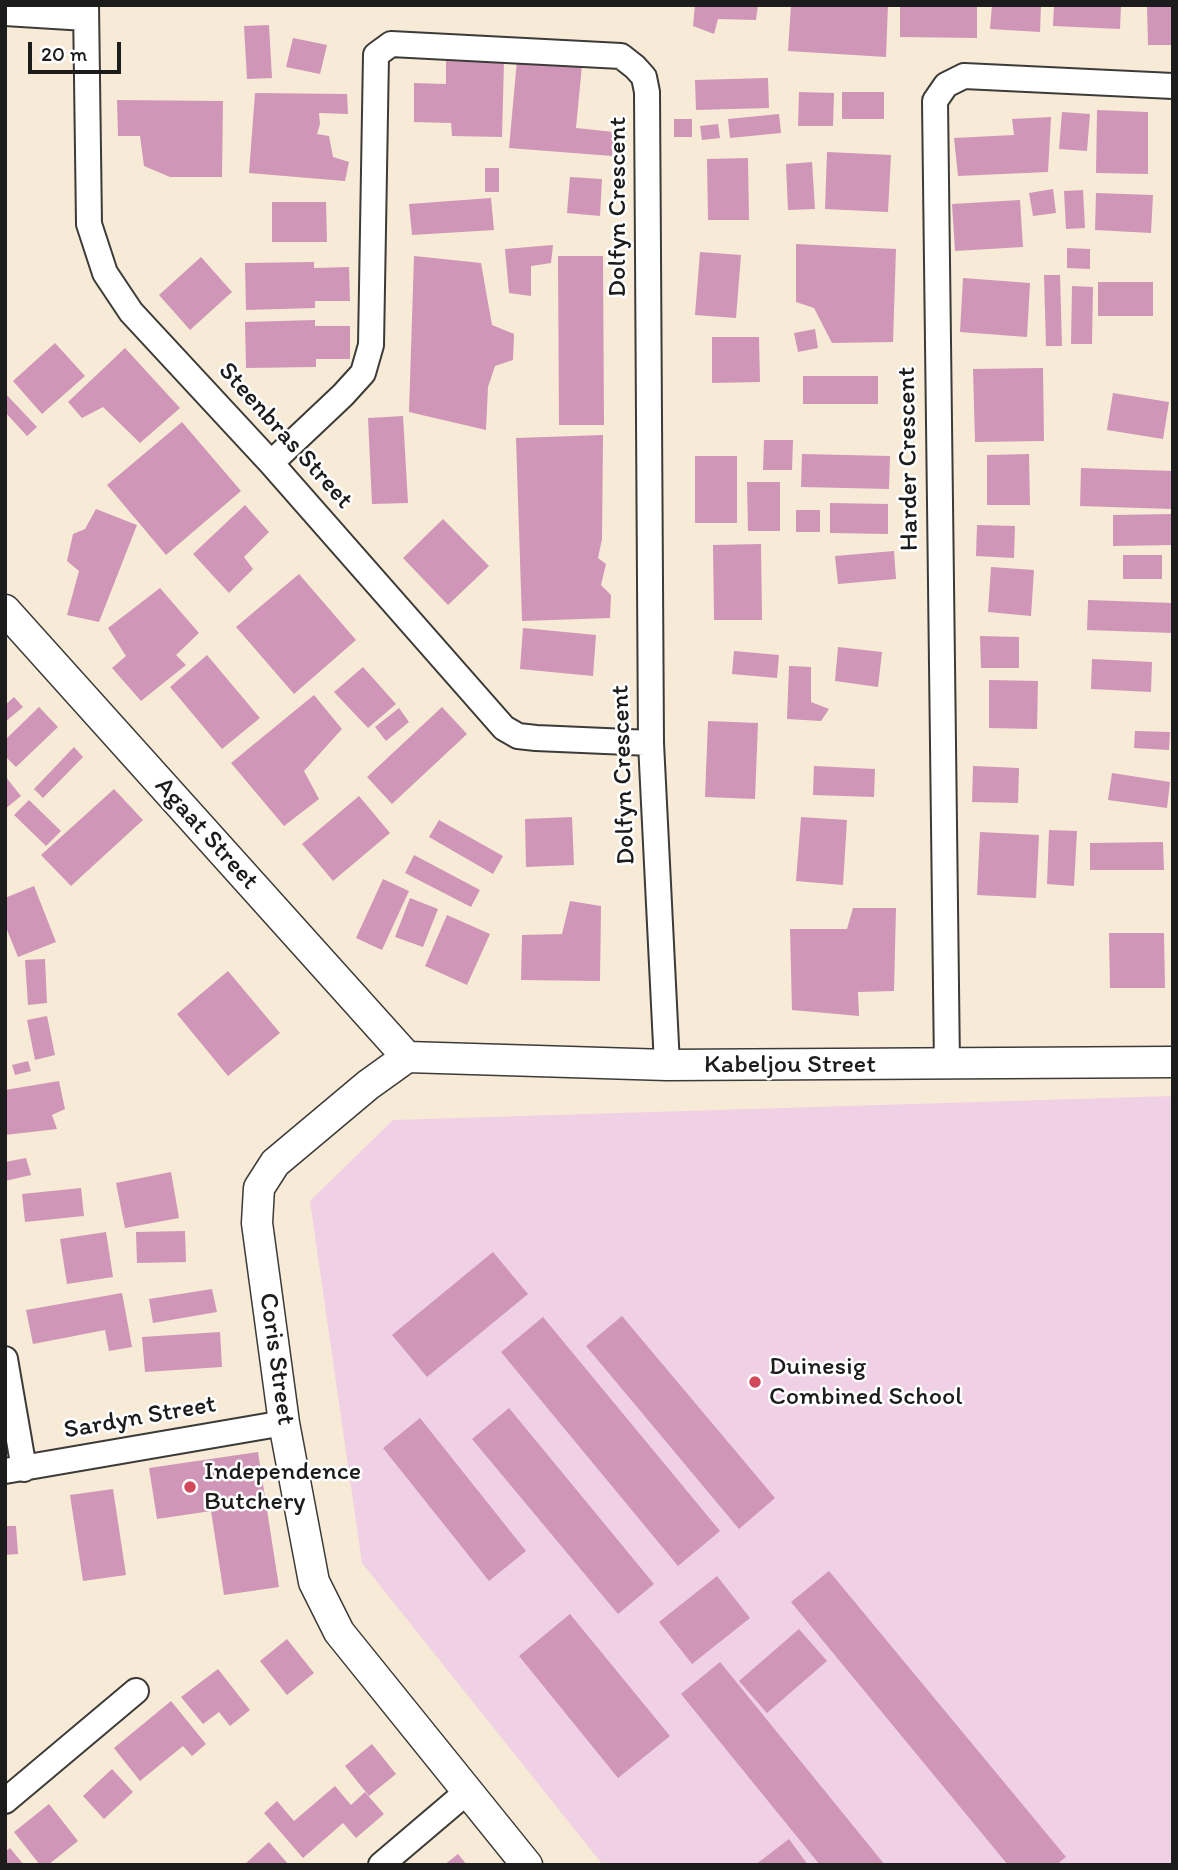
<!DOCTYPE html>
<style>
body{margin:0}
#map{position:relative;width:1178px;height:1870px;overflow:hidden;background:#f7ead7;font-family:Itim,sans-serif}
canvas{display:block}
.frame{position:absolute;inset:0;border:7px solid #1c1c1c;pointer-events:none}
.scale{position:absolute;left:28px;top:42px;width:93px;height:32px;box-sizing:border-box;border:4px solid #1c1c1c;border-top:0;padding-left:9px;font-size:21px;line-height:24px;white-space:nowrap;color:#1c1c1c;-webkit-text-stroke:5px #fff;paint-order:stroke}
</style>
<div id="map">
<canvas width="1178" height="1870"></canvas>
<div class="frame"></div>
<div class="scale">20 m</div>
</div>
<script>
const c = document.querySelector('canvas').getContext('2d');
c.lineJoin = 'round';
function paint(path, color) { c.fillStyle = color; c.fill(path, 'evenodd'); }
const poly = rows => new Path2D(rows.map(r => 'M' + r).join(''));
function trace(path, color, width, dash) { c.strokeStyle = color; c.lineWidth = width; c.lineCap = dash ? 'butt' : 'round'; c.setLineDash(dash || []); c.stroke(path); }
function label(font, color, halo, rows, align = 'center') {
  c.font = font + ' Itim,sans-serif'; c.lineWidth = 5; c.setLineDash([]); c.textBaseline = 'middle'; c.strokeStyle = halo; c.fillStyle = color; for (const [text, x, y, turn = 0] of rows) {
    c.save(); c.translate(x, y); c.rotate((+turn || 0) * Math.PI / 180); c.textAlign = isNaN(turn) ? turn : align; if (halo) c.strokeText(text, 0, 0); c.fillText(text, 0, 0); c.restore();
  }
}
paint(poly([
 [1173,1096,1173,1865,603,1865,362,1563,310,1201,393,1120]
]), '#f0d0e4');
paint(poly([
 [695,5,758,5,756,20,718,19,714,34,693,26],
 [791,5,888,5,886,57,788,51],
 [900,5,977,5,977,38,900,37],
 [992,5,1041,5,1040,32,990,29],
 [1054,5,1121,5,1120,29,1053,26],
 [1147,5,1173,5,1173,45,1148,45],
 [269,25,272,78,247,79,244,26],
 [293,38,327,45,320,74,286,67],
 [517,60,582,65,576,128,614,132,612,156,509,148],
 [446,61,504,62,502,137,452,136,451,123,414,122,414,83,446,84],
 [768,78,769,108,696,110,695,80],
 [799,92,834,93,833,126,798,126],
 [842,92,884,92,884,119,842,119],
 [255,93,347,94,348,114,319,113,320,124,317,134,329,136,333,157,349,162,345,181,249,173],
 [117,100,223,101,222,177,170,177,144,166,140,136,118,136],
 [1097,110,1148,112,1148,174,1096,173],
 [1062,112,1090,114,1087,151,1059,149],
 [779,114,781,133,730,138,728,119],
 [1051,117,1048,172,958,176,954,138,1014,135,1012,119],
 [674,119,692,119,692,137,674,137],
 [718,124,720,138,702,140,700,126],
 [827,152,891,155,888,212,825,209],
 [748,158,749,220,708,220,707,159],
 [812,162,815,209,788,210,786,164],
 [485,168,499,168,499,192,485,192],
 [570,177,602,179,600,216,567,213],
 [1053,189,1056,213,1033,216,1029,193],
 [1083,190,1085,228,1066,229,1064,191],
 [1096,193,1153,195,1151,233,1095,230],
 [491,198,494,230,412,235,409,204],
 [1020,200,1023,247,955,251,952,204],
 [272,202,326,202,327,242,272,242],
 [796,244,896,249,893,342,832,343,814,308,796,302],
 [553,245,551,263,531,266,531,296,509,293,505,249],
 [1067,248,1090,249,1090,269,1067,268],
 [700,252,741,255,736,318,695,315],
 [414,256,481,263,492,325,514,334,513,360,495,366,488,387,486,430,409,412],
 [558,256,603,256,604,425,559,425],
 [201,257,232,292,190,330,159,295],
 [314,262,314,268,349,267,350,301,315,301,315,308,246,310,245,263],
 [1044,275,1060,275,1062,346,1046,346],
 [963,278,1030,283,1027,337,960,332],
 [1098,282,1153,282,1153,316,1098,316],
 [1072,286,1093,287,1092,344,1071,344],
 [315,320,315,326,350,326,350,359,316,359,316,367,246,368,245,322],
 [815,329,818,348,798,352,794,333],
 [712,337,759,337,760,382,712,383],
 [55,343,85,376,42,414,13,381],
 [125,348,180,408,140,443,103,407,82,418,68,402],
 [1043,368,1044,441,975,442,973,369],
 [803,376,878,376,878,404,803,404],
 [5,393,37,427,27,436,5,412],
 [1113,393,1169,402,1163,439,1107,430],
 [403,416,408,503,372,504,368,418],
 [182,422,241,491,166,555,107,485],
 [603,435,602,539,598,558,606,564,601,585,611,595,610,618,522,621,516,438],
 [764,440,793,440,792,470,763,470],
 [802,454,890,456,889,489,801,487],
 [1029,454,1030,505,987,505,987,455],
 [695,456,737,456,737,523,695,523],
 [1081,468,1173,471,1173,509,1080,506],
 [747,482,780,482,780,531,748,531],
 [830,503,888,504,888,534,830,533],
 [245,505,269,532,244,557,253,569,229,593,193,554],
 [96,509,137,525,99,622,67,615,79,571,67,561,73,534,85,529],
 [796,510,820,510,820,532,796,532],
 [1173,514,1173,545,1113,546,1113,515],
 [443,519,489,566,448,605,403,558],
 [977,525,1015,526,1014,558,976,556],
 [761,544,762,620,714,620,713,545],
 [894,551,896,579,838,584,835,556],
 [1123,555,1162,555,1162,579,1123,579],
 [991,567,1034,570,1031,616,988,612],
 [299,574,356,640,294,694,236,627],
 [160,588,199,633,176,655,186,665,141,701,112,668,126,656,108,628],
 [1088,600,1173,603,1173,633,1087,630],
 [523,628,596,635,593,676,520,669],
 [980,636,1019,637,1019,668,981,668],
 [838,647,882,652,878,687,835,681],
 [734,651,779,655,777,678,732,674],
 [207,655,260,718,222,749,170,687],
 [1092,659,1152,662,1151,692,1091,689],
 [789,666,811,667,811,702,829,709,821,721,787,719],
 [363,667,396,704,368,728,334,692],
 [989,680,1038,681,1037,729,989,728],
 [314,695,342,729,304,771,319,799,284,826,231,763],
 [14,697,23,707,5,722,5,705],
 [39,707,58,727,16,767,5,756,5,740],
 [442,707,467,734,392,804,367,777],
 [399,708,409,722,386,741,375,727],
 [708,721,758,723,755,799,705,797],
 [1135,731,1170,732,1169,750,1134,748],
 [74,747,83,757,43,798,34,789],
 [814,766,875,769,874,797,813,795],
 [973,766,1019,768,1018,803,972,802],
 [1112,773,1170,782,1167,808,1108,800],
 [5,776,21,796,5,809],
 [114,789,143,820,71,886,41,855],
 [359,796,390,833,333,881,302,844],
 [29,800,61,831,46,846,14,815],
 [572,817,574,865,526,867,525,819],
 [801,817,847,820,843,885,796,881],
 [439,820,503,856,493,874,429,837],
 [1049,830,1077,831,1074,886,1047,884],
 [980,832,1039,835,1036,898,977,895],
 [1163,842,1164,870,1090,870,1090,843],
 [414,855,480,890,471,907,405,873],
 [383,879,409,891,382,950,356,938],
 [34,886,56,942,18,957,5,925,5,898],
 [410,898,438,909,423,947,395,937],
 [570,901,601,906,600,981,521,980,522,935,562,934],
 [853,908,896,908,894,991,858,992,859,1016,792,1010,790,929,847,929],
 [447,915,490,934,467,985,425,966],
 [1109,933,1164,933,1165,988,1110,988],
 [45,959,47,1003,28,1005,25,960],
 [228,971,280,1033,228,1076,177,1014],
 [47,1016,55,1055,35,1060,27,1020],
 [28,1061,31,1071,15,1075,12,1065],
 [59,1081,65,1109,52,1115,57,1129,5,1135,5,1090],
 [26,1158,31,1175,5,1181,5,1162],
 [171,1172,179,1218,125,1228,116,1183],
 [81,1188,84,1216,25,1222,22,1194],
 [185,1231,186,1262,137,1263,136,1232],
 [106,1232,113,1277,67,1284,60,1239],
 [493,1252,528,1294,427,1377,392,1335],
 [212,1289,217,1312,153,1323,149,1299],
 [122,1293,132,1347,109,1351,105,1330,33,1344,26,1310],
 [622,1316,775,1498,739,1529,586,1346],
 [543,1317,720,1531,678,1566,501,1352],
 [220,1332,222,1367,145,1372,142,1337],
 [509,1408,654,1584,618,1614,472,1439],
 [420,1418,526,1551,489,1581,383,1448],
 [258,1452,279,1587,224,1595,211,1511,157,1519,149,1468],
 [113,1489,126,1575,83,1581,70,1495],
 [5,1526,16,1526,18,1554,5,1555],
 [829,1571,1066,1857,1056,1865,1008,1865,791,1602],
 [717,1576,750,1618,692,1664,659,1622],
 [570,1614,670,1736,618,1778,519,1656],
 [799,1629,827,1661,767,1713,739,1681],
 [287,1639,314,1673,287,1695,260,1661],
 [720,1662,885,1865,820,1865,681,1694],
 [218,1669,250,1710,230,1726,219,1712,203,1724,181,1697],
 [171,1701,206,1744,192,1756,183,1746,140,1781,114,1748],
 [372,1744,396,1774,369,1796,345,1766],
 [112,1769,133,1792,104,1819,83,1796],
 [335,1786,351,1805,365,1792,384,1814,356,1838,343,1823,303,1858,264,1813,277,1801,294,1821],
 [49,1804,78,1841,48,1865,40,1865,14,1832],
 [789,1839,808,1865,755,1865],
 [269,1842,289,1865,244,1865],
 [10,1848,24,1865,5,1865,5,1852],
 [458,1854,467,1865,444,1865]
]), '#d096b8');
const minor = poly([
 [86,5,89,224,105,273,131,312,271,463,504,728,518,736,536,738,651,743],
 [5,13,86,18],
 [271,463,343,395,363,373,371,345,376,55,391,44,621,56,635,67,644,77,647,92,651,743,667,1065],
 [947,1065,935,101,946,85,964,76,1173,86],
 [5,1359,24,1469],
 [5,1471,284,1423],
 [5,1801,136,1691],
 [381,1865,468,1791]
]);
const tertiary = poly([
 [5,610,407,1057],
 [407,1057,368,1085,275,1163,259,1188,257,1223,284,1423,314,1582,339,1632,527,1865],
 [407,1057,667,1065,1173,1062]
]);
trace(minor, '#3d3b38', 28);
trace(tertiary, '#3d3b38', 33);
trace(minor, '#fff', 24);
trace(tertiary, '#fff', 30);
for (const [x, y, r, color] of [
 [755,1382,7,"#d1495b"],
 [190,1487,7,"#d1495b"]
]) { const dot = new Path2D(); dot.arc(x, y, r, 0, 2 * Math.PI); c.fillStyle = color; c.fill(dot); trace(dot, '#fff', 2.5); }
label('26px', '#1c1c1c', '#fff', [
 ["Dolfyn Crescent",618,207,-90],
 ["Steenbras Street",285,436,48],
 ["Harder Crescent",909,459,-91],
 ["Dolfyn Crescent",624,775,-92],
 ["Agaat Street",206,834,48],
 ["Kabeljou Street",790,1065],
 ["Coris Street",276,1359,82],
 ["Sardyn Street",140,1418,-10]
]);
label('26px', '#1c1c1c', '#fff', [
 ["Duinesig",769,1367],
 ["Combined School",769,1397],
 ["Independence",204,1472],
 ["Butchery",204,1502]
], 'left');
</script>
